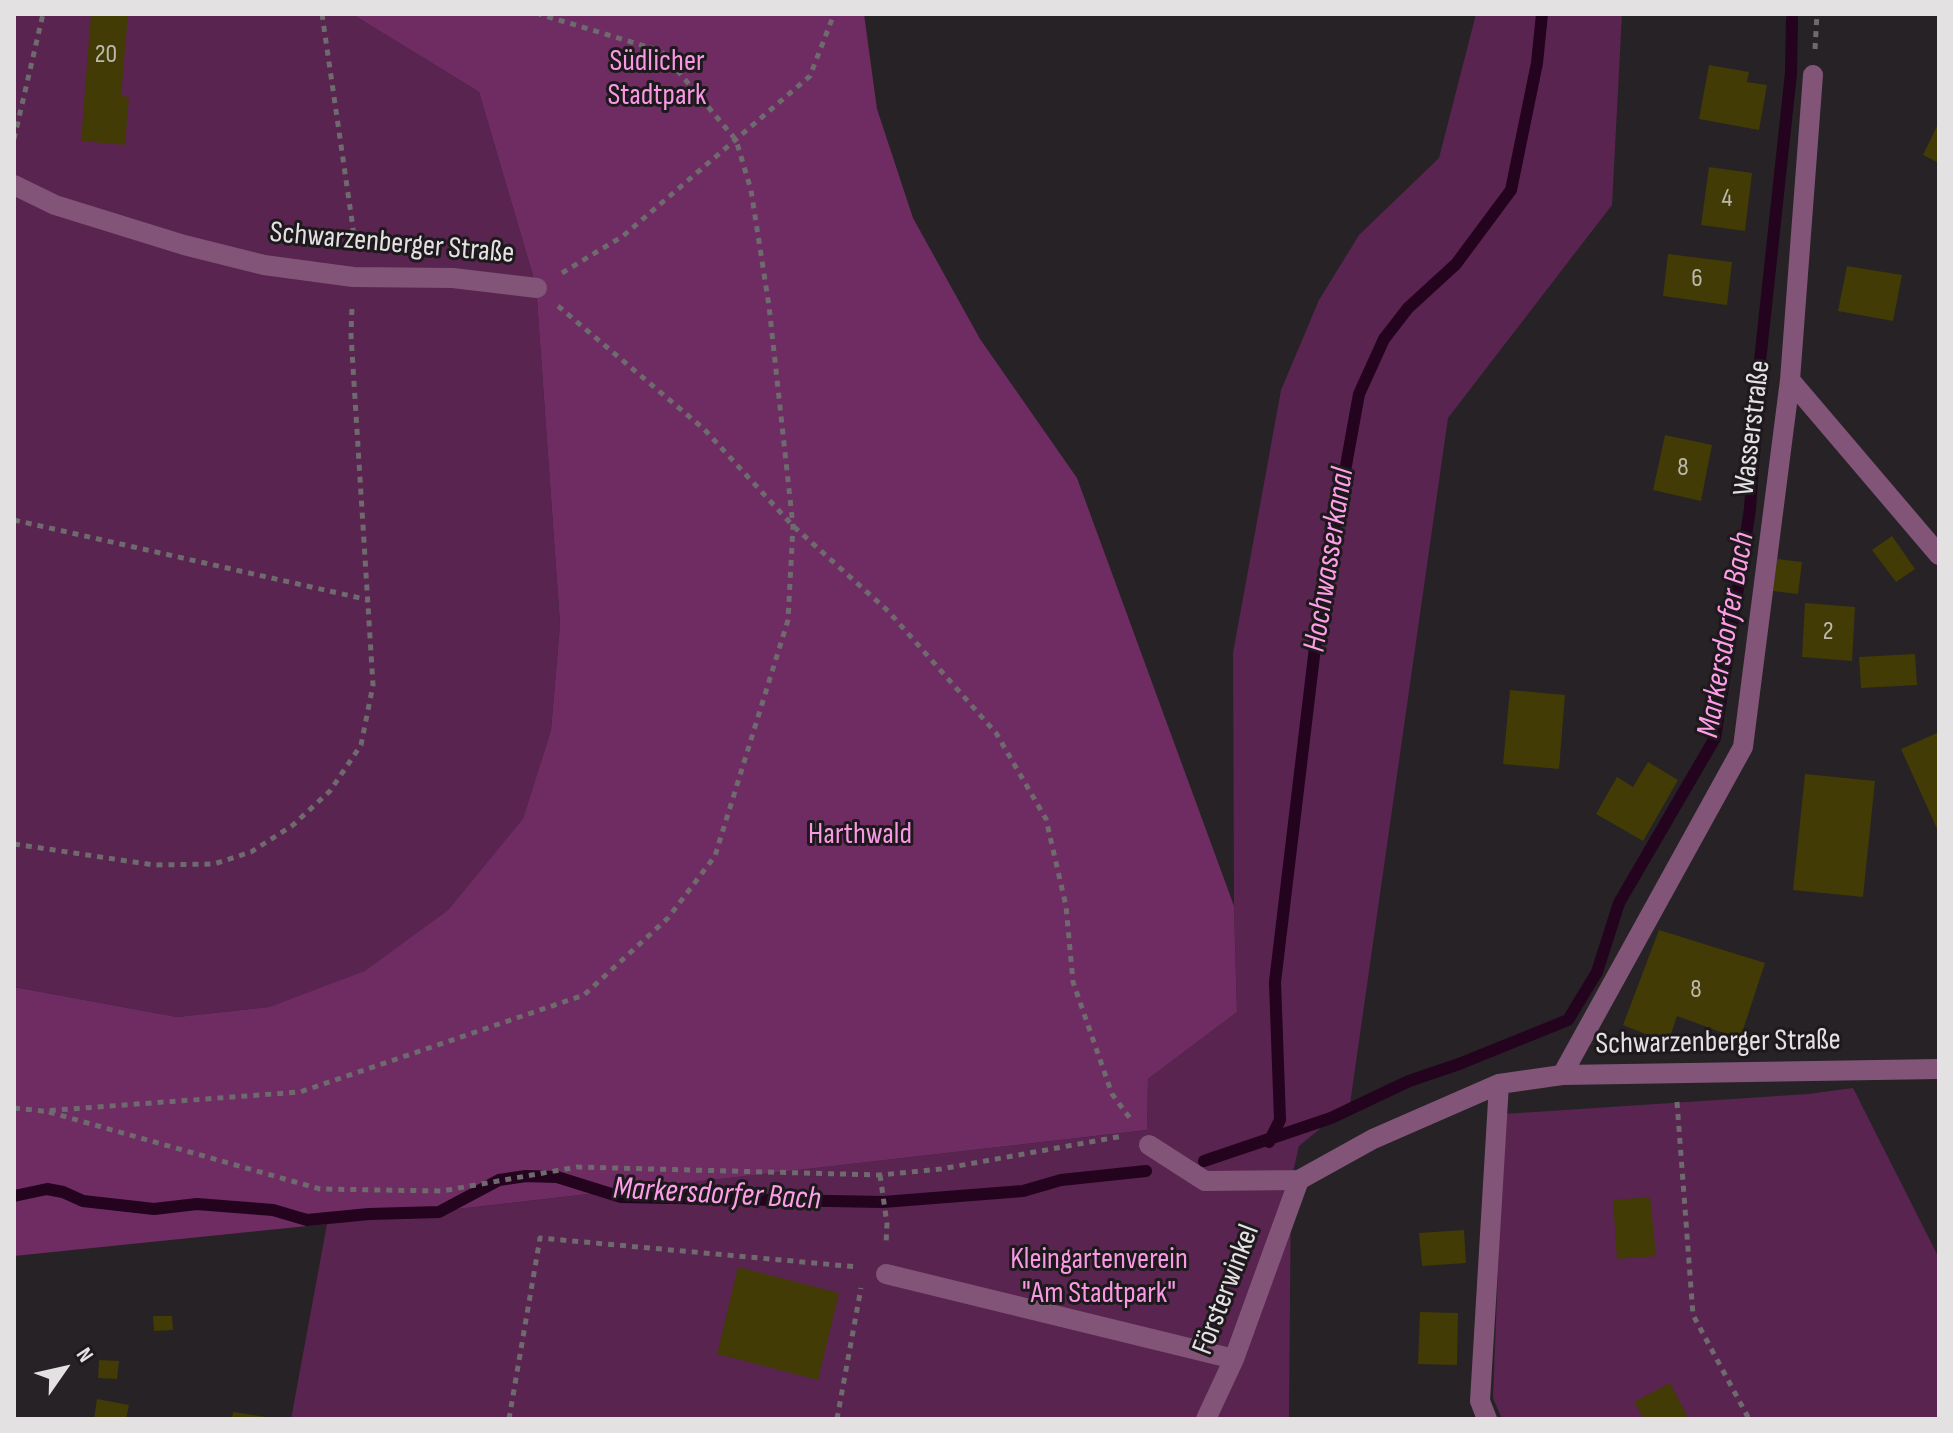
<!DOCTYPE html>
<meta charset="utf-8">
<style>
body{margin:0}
#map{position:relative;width:1953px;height:1433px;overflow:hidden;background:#262225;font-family:"Sofia Sans Condensed",sans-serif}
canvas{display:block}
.frame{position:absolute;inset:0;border:16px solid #e4e1e3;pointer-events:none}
.north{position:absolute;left:24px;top:1329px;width:80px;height:80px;-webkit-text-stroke:6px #1d191c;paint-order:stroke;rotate:56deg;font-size:22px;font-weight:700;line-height:32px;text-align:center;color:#e4e1e3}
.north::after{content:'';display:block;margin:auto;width:28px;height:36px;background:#e4e1e3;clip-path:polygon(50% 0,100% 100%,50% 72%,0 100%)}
</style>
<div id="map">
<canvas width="1953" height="1433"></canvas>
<div class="frame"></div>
<div class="north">N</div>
</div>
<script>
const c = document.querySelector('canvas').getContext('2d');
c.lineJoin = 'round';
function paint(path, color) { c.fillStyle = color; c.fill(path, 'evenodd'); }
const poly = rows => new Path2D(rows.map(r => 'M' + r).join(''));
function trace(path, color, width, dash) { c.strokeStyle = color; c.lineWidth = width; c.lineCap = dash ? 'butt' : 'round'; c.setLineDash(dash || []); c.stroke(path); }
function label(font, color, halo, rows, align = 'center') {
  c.font = font + ' "Sofia Sans Condensed",sans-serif'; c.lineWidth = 6; c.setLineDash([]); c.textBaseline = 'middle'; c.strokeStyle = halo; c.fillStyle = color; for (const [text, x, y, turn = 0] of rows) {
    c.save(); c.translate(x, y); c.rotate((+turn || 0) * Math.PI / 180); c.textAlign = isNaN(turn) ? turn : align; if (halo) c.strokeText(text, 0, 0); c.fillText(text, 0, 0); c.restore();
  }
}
paint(poly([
 [14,14,352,14,479,92,536,286,560,624,551,730,523,820,448,910,365,972,269,1007,177,1017,14,987],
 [1476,14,1622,14,1612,205,1448,418,1350,1104,1299,1146,1291,1181,1289,1419,291,1419,327,1224,1147,1130,1148,1079,1237,1012,1234,906,1233,653,1281,390,1319,300,1359,235,1439,158],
 [1853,1088,1939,1258,1939,1419,1502,1419,1493,1398,1504,1114,1808,1094]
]), '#59244f');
paint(poly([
 [352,14,864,14,877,109,913,218,980,339,1077,478,1234,906,1237,1012,1148,1079,1147,1130,327,1224,14,1256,14,987,177,1017,269,1007,365,971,448,910,523,819,551,730,560,624,536,286,479,92]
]), '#6e2c62');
trace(poly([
 [1269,1142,1280,1120,1275,982,1319,614,1359,394,1384,339,1408,308,1456,264,1511,190,1537,63,1542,14],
 [1204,1161,1331,1118,1409,1081,1459,1064,1568,1020,1597,972,1619,903,1715,738,1750,509,1760,361,1791,73,1792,19],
 [14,1196,47,1189,63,1192,83,1201,154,1209,197,1204,273,1210,307,1220,369,1214,439,1212,499,1180,526,1176,557,1177,621,1197,883,1202,1023,1191,1061,1180,1146,1171]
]), '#23031d', 12);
paint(poly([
 [91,14,128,14,121,96,129,97,125,145,81,141],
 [1709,65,1749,72,1747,82,1767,85,1759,130,1699,119],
 [1939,122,1939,163,1923,155],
 [1709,167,1752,173,1745,231,1701,225],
 [1668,254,1732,262,1727,305,1663,296],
 [1847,266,1902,275,1893,321,1838,311],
 [1665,435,1712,445,1701,501,1653,490],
 [1892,536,1915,569,1896,582,1872,550],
 [1777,559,1802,562,1798,594,1773,591],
 [1805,603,1855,607,1852,661,1802,657],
 [1915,654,1917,685,1861,688,1859,657],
 [1510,690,1565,695,1559,769,1503,764],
 [1937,733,1939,738,1939,833,1901,749],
 [1648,762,1678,780,1643,841,1596,814,1617,777,1633,787],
 [1805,774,1875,781,1863,897,1793,890],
 [1659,930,1765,963,1740,1039,1677,1016,1668,1043,1623,1025],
 [1650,1197,1656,1256,1617,1259,1613,1200],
 [1464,1230,1466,1263,1422,1266,1419,1233],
 [738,1267,839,1293,818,1380,717,1354],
 [1420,1312,1458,1313,1457,1365,1418,1364],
 [153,1316,172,1316,173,1330,154,1331],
 [99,1360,119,1361,117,1379,98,1378],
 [1670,1383,1689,1419,1644,1419,1634,1402],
 [97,1399,129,1405,126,1419,94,1419],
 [233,1412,266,1417,266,1419,232,1419]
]), '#423b05');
trace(poly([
 [322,14,353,228,353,247],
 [1815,49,1817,14],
 [14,139,43,14],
 [562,273,623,236,810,76,834,14],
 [558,306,704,429,793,526,888,611,996,733,1046,819,1066,906,1073,982,1112,1094,1132,1121],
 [14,520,369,600],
 [14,844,154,865,214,864,251,852,293,825,330,791,361,745,373,685,351,335,352,305],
 [1677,1102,1693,1315,1749,1419],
 [14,1108,43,1111,300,1092,584,995,668,918,715,856,788,620,793,526,769,306,751,190,736,140,661,51,539,14],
 [49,1112,320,1189,442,1191,577,1167,880,1175,941,1169,1123,1136],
 [880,1175,887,1224,886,1245],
 [509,1419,540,1238,858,1267],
 [837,1419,861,1288]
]), '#6e6a6d', 5, [6, 6]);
trace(poly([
 [14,185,55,205,184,245,264,265,353,277,453,278,537,288],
 [886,1274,1234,1359],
 [1206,1419,1234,1359,1299,1180]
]), '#825478', 20);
trace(poly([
 [1790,380,1939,555],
 [1562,1075,1743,747,1790,380,1813,75],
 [1149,1145,1205,1181,1299,1180,1373,1139,1499,1084,1562,1075,1939,1069],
 [1487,1419,1480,1401,1499,1084]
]), '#825478', 20);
label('26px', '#bcb8ac', null, [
 ["20",106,55],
 ["4",1727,199],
 ["6",1697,279],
 ["8",1683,468],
 ["2",1828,632],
 ["8",1696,990]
]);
label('30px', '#f999e4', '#1d191c', [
 ["Südlicher",657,62],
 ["Stadtpark",657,96],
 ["Harthwald",860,835],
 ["Kleingartenverein",1099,1260],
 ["\"Am Stadtpark\"",1099,1294]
]);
label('30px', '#e4e1e3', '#1d191c', [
 ["Schwarzenberger Straße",392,244,5],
 ["Wasserstraße",1753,428,-83],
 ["Schwarzenberger Straße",1718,1043,-1],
 ["Försterwinkel",1227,1290,-69]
]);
label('italic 32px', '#fe9ee9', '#1d191c', [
 ["Hochwasserkanal",1330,560,-81],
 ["Markersdorfer Bach",1727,635,-80],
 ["Markersdorfer Bach",717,1195,3]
]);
</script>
